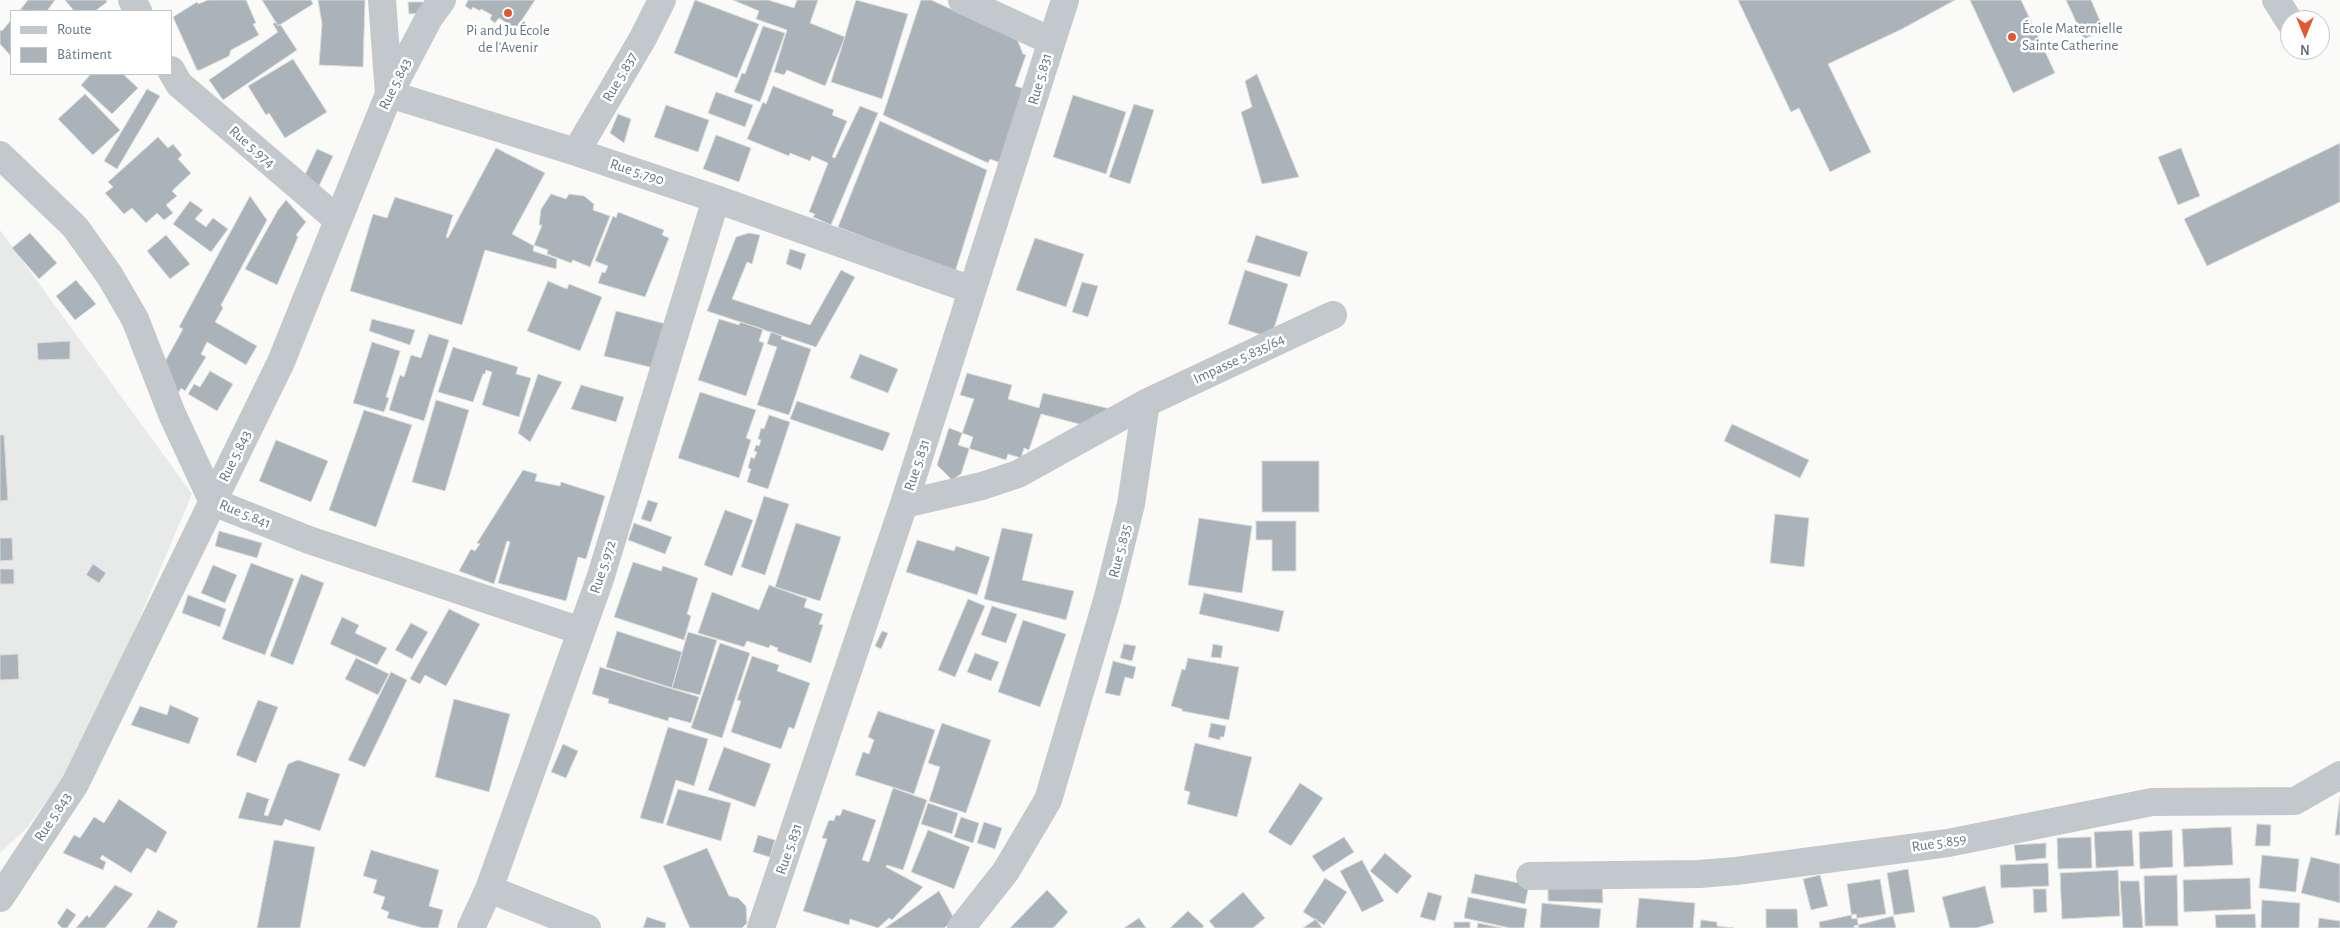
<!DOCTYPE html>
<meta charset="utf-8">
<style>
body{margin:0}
#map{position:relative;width:2340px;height:928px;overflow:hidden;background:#fafaf8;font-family:"Alegreya Sans",sans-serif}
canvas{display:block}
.legend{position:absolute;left:10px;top:10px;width:162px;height:65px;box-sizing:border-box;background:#fff;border:1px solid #c1c8cd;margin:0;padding:6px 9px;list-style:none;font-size:15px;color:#657683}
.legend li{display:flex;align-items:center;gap:10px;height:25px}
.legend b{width:25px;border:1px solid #c1c8cd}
.north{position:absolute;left:2280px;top:10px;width:50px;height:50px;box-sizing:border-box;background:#fff;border:1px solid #c1c8cd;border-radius:50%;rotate:180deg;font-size:14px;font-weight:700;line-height:20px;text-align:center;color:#657683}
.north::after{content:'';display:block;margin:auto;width:18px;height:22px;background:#e4572e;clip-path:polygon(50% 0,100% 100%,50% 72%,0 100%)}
</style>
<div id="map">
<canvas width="2340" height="928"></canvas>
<ul class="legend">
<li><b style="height:6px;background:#c3c8cc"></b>Route</li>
<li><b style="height:14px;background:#aab3b9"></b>Bâtiment</li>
</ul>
<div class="north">N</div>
</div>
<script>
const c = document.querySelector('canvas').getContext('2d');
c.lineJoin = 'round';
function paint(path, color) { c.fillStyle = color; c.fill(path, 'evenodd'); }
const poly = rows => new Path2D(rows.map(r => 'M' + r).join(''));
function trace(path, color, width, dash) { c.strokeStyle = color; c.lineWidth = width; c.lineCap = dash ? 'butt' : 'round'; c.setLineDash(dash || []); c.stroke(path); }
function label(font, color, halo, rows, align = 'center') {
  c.font = font + ' "Alegreya Sans",sans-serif'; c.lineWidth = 5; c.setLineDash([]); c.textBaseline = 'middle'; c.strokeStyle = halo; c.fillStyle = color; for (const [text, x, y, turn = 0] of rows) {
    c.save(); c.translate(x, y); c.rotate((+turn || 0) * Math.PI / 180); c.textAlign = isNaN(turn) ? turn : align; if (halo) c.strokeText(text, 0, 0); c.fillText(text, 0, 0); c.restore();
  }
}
paint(poly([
 [0,230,192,494,99,714,66,774,27,828,0,853]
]), '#e8e9e9');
const building = poly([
 [28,0,55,0,47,11,20,10,28,0],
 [65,0,106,0,107,2,95,11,74,11,65,0],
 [208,0,246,0,256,23,253,24,259,35,231,50,229,56,200,70,197,70,173,17,197,2,198,4,208,0],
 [262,0,311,0,313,4,278,26,262,0],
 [318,0,365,0,363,67,319,65,322,24,318,0],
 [468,0,535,0,516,29,499,18,495,23,490,19,492,15,481,9,480,11,473,7,471,10,465,6,468,0],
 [695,0,759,24,737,78,674,53,695,0],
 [733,0,768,0,794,8,797,0,818,0,810,23,845,37,825,86,787,70,784,75,774,72,787,30,756,19,759,11,733,0],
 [856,0,908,14,882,99,831,82,856,0],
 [921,0,931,0,1017,39,1023,54,1026,55,1015,86,1025,89,1001,163,990,159,988,163,883,115,921,0],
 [1738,0,1955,0,1902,29,1828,64,1871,152,1830,172,1799,108,1791,112,1738,0],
 [1970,0,2021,0,2055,73,2013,93,1970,0],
 [2066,0,2091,0,2104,30,2084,39,2066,0],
 [408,2,430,2,422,13,409,14,408,2],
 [11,20,11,56,0,44,0,30,2,31,11,20],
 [276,22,278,26,280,24,297,50,223,100,209,80,278,32,273,24,276,22],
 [763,26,785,33,760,102,734,92,742,73,745,74,763,26],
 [293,59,327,112,285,138,269,113,266,115,248,86,293,59],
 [91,74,123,74,138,88,112,114,81,85,91,74],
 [1257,74,1299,177,1262,184,1241,112,1252,107,1245,81,1257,74],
 [773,86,834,110,832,115,847,121,832,157,835,158,860,106,878,113,831,225,813,217,815,214,809,212,828,163,812,156,810,161,790,153,789,156,747,139,763,102,766,104,773,86],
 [147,89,160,96,117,169,104,161,147,89],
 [716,92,753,105,745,127,708,113,716,92],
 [85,94,120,130,93,155,58,119,85,94],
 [1073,95,1126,112,1106,174,1053,157,1073,95],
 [1134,104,1154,110,1130,184,1109,177,1134,104],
 [666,105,709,120,698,152,654,137,666,105],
 [618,114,631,119,624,143,610,133,618,114],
 [880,121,987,170,955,272,838,227,880,121],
 [716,135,751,148,739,182,703,169,716,135],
 [158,137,168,148,173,144,182,155,178,159,191,173,172,191,177,196,166,205,173,213,164,220,157,213,146,223,132,208,124,214,105,193,113,187,108,182,158,137],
 [2340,143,2340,202,2207,266,2184,219,2340,143],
 [496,148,545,173,512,234,534,246,533,251,557,259,556,269,485,250,462,325,350,291,373,214,387,218,395,197,453,215,446,237,448,238,496,148],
 [2181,148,2200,196,2178,205,2158,157,2181,148],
 [317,149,333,156,319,186,303,179,317,149],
 [551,194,566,199,569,194,584,196,594,204,593,210,610,216,590,267,573,260,571,263,547,254,548,250,534,245,542,225,539,225,541,209,551,194],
 [250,196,267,220,221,305,223,308,215,322,257,346,246,365,207,342,201,354,206,357,185,391,181,388,175,399,152,385,183,329,179,327,250,196],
 [286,200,306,222,296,235,298,237,277,285,245,269,278,210,286,200],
 [190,201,203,210,195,219,206,227,213,218,228,229,211,252,173,224,190,201],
 [618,212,664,230,662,235,669,238,645,297,598,283,602,272,605,273,608,266,595,261,613,216,616,218,618,212],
 [30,233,57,263,39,279,12,248,30,233],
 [749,233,760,235,752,264,747,262,732,299,810,325,841,270,855,277,816,347,707,311,736,237,749,233],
 [166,235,190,264,170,279,147,251,166,235],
 [1256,235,1308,252,1300,277,1247,262,1256,235],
 [1035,238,1084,254,1066,307,1016,290,1035,238],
 [790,249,806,254,801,270,786,264,790,249],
 [1245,270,1288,284,1271,338,1228,324,1245,270],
 [76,280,96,304,75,320,56,296,76,280],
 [548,281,567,289,569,284,602,297,580,351,527,331,548,281],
 [1082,282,1098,286,1088,317,1072,312,1082,282],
 [616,311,666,324,654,368,604,356,616,311],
 [372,319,415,330,410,345,369,331,372,319],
 [719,319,739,325,740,322,763,329,759,341,764,343,746,396,698,380,719,319],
 [771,332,782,336,781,339,811,349,789,415,757,405,777,347,767,344,771,332],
 [429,334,449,340,424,421,389,410,400,375,404,377,411,355,421,358,429,334],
 [70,341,70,359,38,360,37,343,70,341],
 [372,342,400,351,386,397,389,398,384,412,353,403,372,342],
 [453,347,518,367,516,374,531,378,519,417,482,405,492,372,486,370,485,374,483,374,473,402,438,392,453,347],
 [860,354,898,369,888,393,850,378,860,354],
 [210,371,233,384,217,411,188,394,194,384,200,387,210,371],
 [967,373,1012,385,1008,399,1039,408,1043,393,1115,410,1077,431,1079,424,1041,414,1029,450,1024,448,1021,458,1008,454,1006,460,958,445,974,399,960,395,967,373],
 [538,374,562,382,530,442,518,433,538,374],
 [581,385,624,397,616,422,571,409,581,385],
 [700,392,756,410,746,438,751,440,739,478,678,458,700,392],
 [436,400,469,410,445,491,412,482,436,400],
 [797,401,890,433,883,451,790,419,797,401],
 [364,410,412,425,376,527,329,510,364,410],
 [769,415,790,422,768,489,747,482,751,469,748,468,751,457,754,459,757,452,754,451,756,445,759,446,761,440,758,439,761,428,764,429,769,415],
 [1732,424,1809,460,1800,478,1724,441,1732,424],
 [949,428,973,437,961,474,952,480,937,465,949,428],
 [0,435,4,435,8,500,0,501,0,435],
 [276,440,328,461,311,502,259,481,276,440],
 [1262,461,1319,461,1319,512,1262,512,1262,461],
 [523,470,537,474,535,481,560,486,561,482,605,496,586,559,578,557,566,601,498,583,510,542,507,541,494,584,459,571,471,549,475,551,480,544,477,543,523,470],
 [764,496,789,504,765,575,741,567,764,496],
 [648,500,658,503,651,522,641,519,648,500],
 [725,510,753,520,732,576,704,565,725,510],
 [1775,514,1809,518,1804,567,1770,563,1775,514],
 [1199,518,1252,526,1242,593,1188,585,1199,518],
 [1256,521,1296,521,1296,571,1272,571,1272,540,1256,540,1256,521],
 [634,523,672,537,665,554,628,540,634,523],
 [796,523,841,537,820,601,775,587,796,523],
 [1002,528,1033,534,1022,580,1074,591,1066,620,984,599,1002,528],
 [219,531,262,543,257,558,215,546,219,531],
 [0,538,12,538,13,560,0,561,0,538],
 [917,540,954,551,956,546,990,557,977,595,906,572,917,540],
 [633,562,661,571,663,566,698,578,687,614,691,616,684,640,614,617,633,562],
 [251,563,294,579,265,655,222,639,251,563],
 [93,564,106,573,99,583,86,575,93,564],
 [213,565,237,575,225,603,201,593,213,565],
 [0,569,14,569,14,584,0,584,0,569],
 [301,574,324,583,293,665,270,656,301,574],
 [769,585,807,599,804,607,823,614,819,624,823,625,811,663,777,651,778,648,770,645,769,648,747,641,744,647,698,633,712,592,759,610,769,585],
 [1204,593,1284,611,1279,632,1199,614,1204,593],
 [188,595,226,609,220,627,182,613,188,595],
 [968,599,985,606,955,677,938,670,968,599],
 [992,606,1017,614,1006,643,981,635,992,606],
 [449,609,480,624,446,686,425,675,420,684,410,679,449,609],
 [342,617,359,625,355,633,387,648,377,665,330,644,342,617],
 [1023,620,1066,634,1040,707,998,692,1023,620],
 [411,623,428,632,412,659,395,650,411,623],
 [617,631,682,652,672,688,606,667,617,631],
 [882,631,888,633,881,649,875,646,882,631],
 [688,632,717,640,700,695,672,688,688,632],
 [720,643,750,653,722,738,691,728,720,643],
 [1124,644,1136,646,1132,661,1120,658,1124,644],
 [1213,644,1223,646,1221,658,1211,657,1213,644],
 [975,653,999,662,991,681,967,672,975,653],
 [18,654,19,679,0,680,0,655,18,654],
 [752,656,779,665,777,671,810,683,794,729,789,727,781,749,731,732,741,701,737,700,752,656],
 [356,658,389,674,378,695,345,679,356,658],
 [1188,658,1239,667,1229,720,1182,711,1182,709,1171,706,1182,669,1185,670,1188,658],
 [1113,661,1136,667,1133,679,1125,677,1120,696,1105,693,1113,661],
 [600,667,699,697,691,723,669,717,668,721,608,703,609,699,592,694,600,667],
 [391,672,407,680,365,767,348,760,391,672],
 [454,699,510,714,489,792,435,777,454,699],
 [258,700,278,707,256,763,236,755,258,700],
 [170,705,199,718,189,744,131,725,140,706,167,715,170,705],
 [878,711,935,730,914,794,855,775,863,752,869,754,874,740,868,737,878,711],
 [942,723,991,740,966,813,929,801,940,767,928,763,942,723],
 [1211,723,1226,726,1224,737,1220,737,1220,740,1208,737,1211,723],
 [668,727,708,739,694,786,676,780,663,824,640,818,668,727],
 [1195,743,1252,757,1237,817,1187,804,1190,792,1184,790,1195,743],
 [563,744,578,751,566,778,551,772,563,744],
 [724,747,771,764,755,807,708,790,724,747],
 [298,760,340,774,320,831,285,819,282,826,238,818,247,792,269,799,264,815,268,816,288,764,298,760],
 [1300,783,1323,798,1291,846,1268,832,1300,783],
 [893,788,927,800,903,870,887,865,886,867,923,887,892,920,889,918,878,928,850,919,849,925,803,911,827,839,822,838,829,820,834,821,836,815,840,816,843,809,876,820,862,860,869,862,893,788],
 [678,789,731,803,721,841,666,825,678,789],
 [2340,797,2340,835,2335,835,2340,797],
 [119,799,167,832,156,853,147,848,131,873,102,855,100,859,106,862,103,870,63,853,74,835,80,838,94,817,104,823,119,799],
 [928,803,958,813,952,834,921,824,928,803],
 [961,817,979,823,973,843,954,837,961,817],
 [984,822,1002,828,995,849,977,843,984,822],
 [2257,824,2271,825,2270,846,2255,846,2257,824],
 [2231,827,2233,865,2184,867,2182,829,2231,827],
 [928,830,970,847,954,889,911,872,928,830],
 [2132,830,2134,866,2096,868,2094,832,2132,830],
 [2172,830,2173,867,2140,869,2139,832,2172,830],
 [758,835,775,840,770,857,753,852,758,835],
 [1344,837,1354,852,1323,872,1312,856,1344,837],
 [2091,837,2092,868,2058,869,2057,838,2091,837],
 [274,840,315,847,300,928,257,928,274,840],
 [2046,843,2046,858,2016,861,2014,845,2046,843],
 [707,848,729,896,738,898,746,906,747,923,742,928,690,928,684,915,663,866,707,848],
 [371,850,439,870,429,906,443,910,438,928,423,928,387,918,389,912,381,909,385,897,373,893,377,880,363,876,371,850],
 [1385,853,1412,876,1397,894,1370,871,1385,853],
 [2262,855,2299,859,2296,892,2259,888,2262,855],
 [2311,857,2340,864,2340,903,2301,893,2311,857],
 [1362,860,1384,901,1362,912,1340,871,1362,860],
 [2048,863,2049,886,2001,888,2000,865,2048,863],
 [1908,869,1915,912,1894,915,1887,873,1908,869],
 [2118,870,2120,916,2062,919,2060,873,2118,870],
 [1548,872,1602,873,1603,903,1548,901,1548,872],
 [1475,874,1529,885,1525,904,1471,893,1475,874],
 [1820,875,1828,906,1811,910,1803,879,1820,875],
 [2177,875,2178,926,2145,926,2144,876,2177,875],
 [1325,878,1347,892,1324,925,1303,912,1325,878],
 [2250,878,2251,909,2184,912,2183,880,2250,878],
 [1880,879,1886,914,1852,919,1847,884,1880,879],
 [2120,881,2139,881,2143,928,2123,928,2120,881],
 [115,885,133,894,105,928,76,928,87,915,89,918,115,885],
 [1985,886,1994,923,1976,928,1950,928,1942,897,1985,886],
 [2033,889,2046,889,2047,912,2034,913,2033,889],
 [1047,890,1068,912,1053,928,1010,928,1047,890],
 [939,891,955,920,944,928,885,928,939,891],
 [1243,892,1265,918,1253,928,1215,928,1209,921,1243,892],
 [1428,892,1442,896,1435,921,1420,917,1428,892],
 [1468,897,1527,909,1524,928,1510,928,1464,918,1468,897],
 [1639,898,1695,903,1693,928,1636,928,1639,898],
 [2262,900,2300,903,2299,928,2261,928,2262,900],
 [1542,903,1601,909,1599,928,1540,928,1542,903],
 [67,908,76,915,67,928,62,928,57,923,67,908],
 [1766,909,1797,909,1798,928,1766,928,1766,909],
 [158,910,178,921,174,928,147,928,158,910],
 [1188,911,1204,926,1202,928,1170,928,1188,911],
 [1856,914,1859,928,1820,928,1819,922,1856,914],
 [2255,914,2256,928,2216,928,2215,915,2255,914],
 [1893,916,1896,928,1854,928,1854,926,1893,916],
 [647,917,666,923,665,928,643,928,647,917],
 [1139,918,1146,928,1124,928,1139,918],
 [2319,918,2340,921,2340,928,2318,928,2319,918],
 [1316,919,1322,928,1303,928,1316,919],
 [1701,920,1717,922,1717,926,1734,928,1700,928,1701,920],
 [1454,922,1470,922,1470,928,1454,928,1454,922],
 [1478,923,1502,928,1477,928,1478,923]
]);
paint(building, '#aab3b9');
trace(building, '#dcdcda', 1);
trace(poly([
 [132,0,138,11],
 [382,0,389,94,576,152,716,199,972,290],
 [962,0,1051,41],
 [2276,0,2290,22],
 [171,70,179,84,338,220],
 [576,152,643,38,662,0],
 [0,155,75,227,110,276,135,319,172,414,213,502,309,540,581,631],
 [1146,403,1333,315],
 [904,504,982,486,1018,474,1146,403,1131,504,1108,597,1048,800,1006,871,961,928],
 [1530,876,1699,874,1736,871,1948,843,2152,802,2295,801,2340,775],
 [489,889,587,928],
 [0,898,75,784,281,362,389,94,429,18,442,0],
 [471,928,489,889,600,579,716,199],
 [761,928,904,504,1065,0]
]), '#c3c8cc', 28);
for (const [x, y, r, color] of [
 [508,13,5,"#e4572e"],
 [2012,37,5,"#e4572e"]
]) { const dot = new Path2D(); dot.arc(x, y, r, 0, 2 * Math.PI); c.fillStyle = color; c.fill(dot); trace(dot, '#fff', 2); }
label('15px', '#657683', '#fff', [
 ["École Maternielle",2022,28],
 ["Sainte Catherine",2022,45],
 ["Pi and Ju École",508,30,"center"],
 ["de l'Avenir",508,47,"center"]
], 'left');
label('15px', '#657683', '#fff', [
 ["Rue 5.837",620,77,-60],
 ["Rue 5.831",1040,79,-74],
 ["Rue 5.843",395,84,-64],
 ["Rue 5.974",252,147,41],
 ["Rue 5.790",637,172,18],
 ["Impasse 5.835/64",1239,359,-25],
 ["Rue 5.843",235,456,-64],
 ["Rue 5.831",917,465,-72],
 ["Rue 5.841",245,514,22],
 ["Rue 5.835",1120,551,-76],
 ["Rue 5.972",603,567,-72],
 ["Rue 5.843",53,817,-57],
 ["Rue 5.859",1939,843,-9],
 ["Rue 5.831",789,849,-71]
]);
</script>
